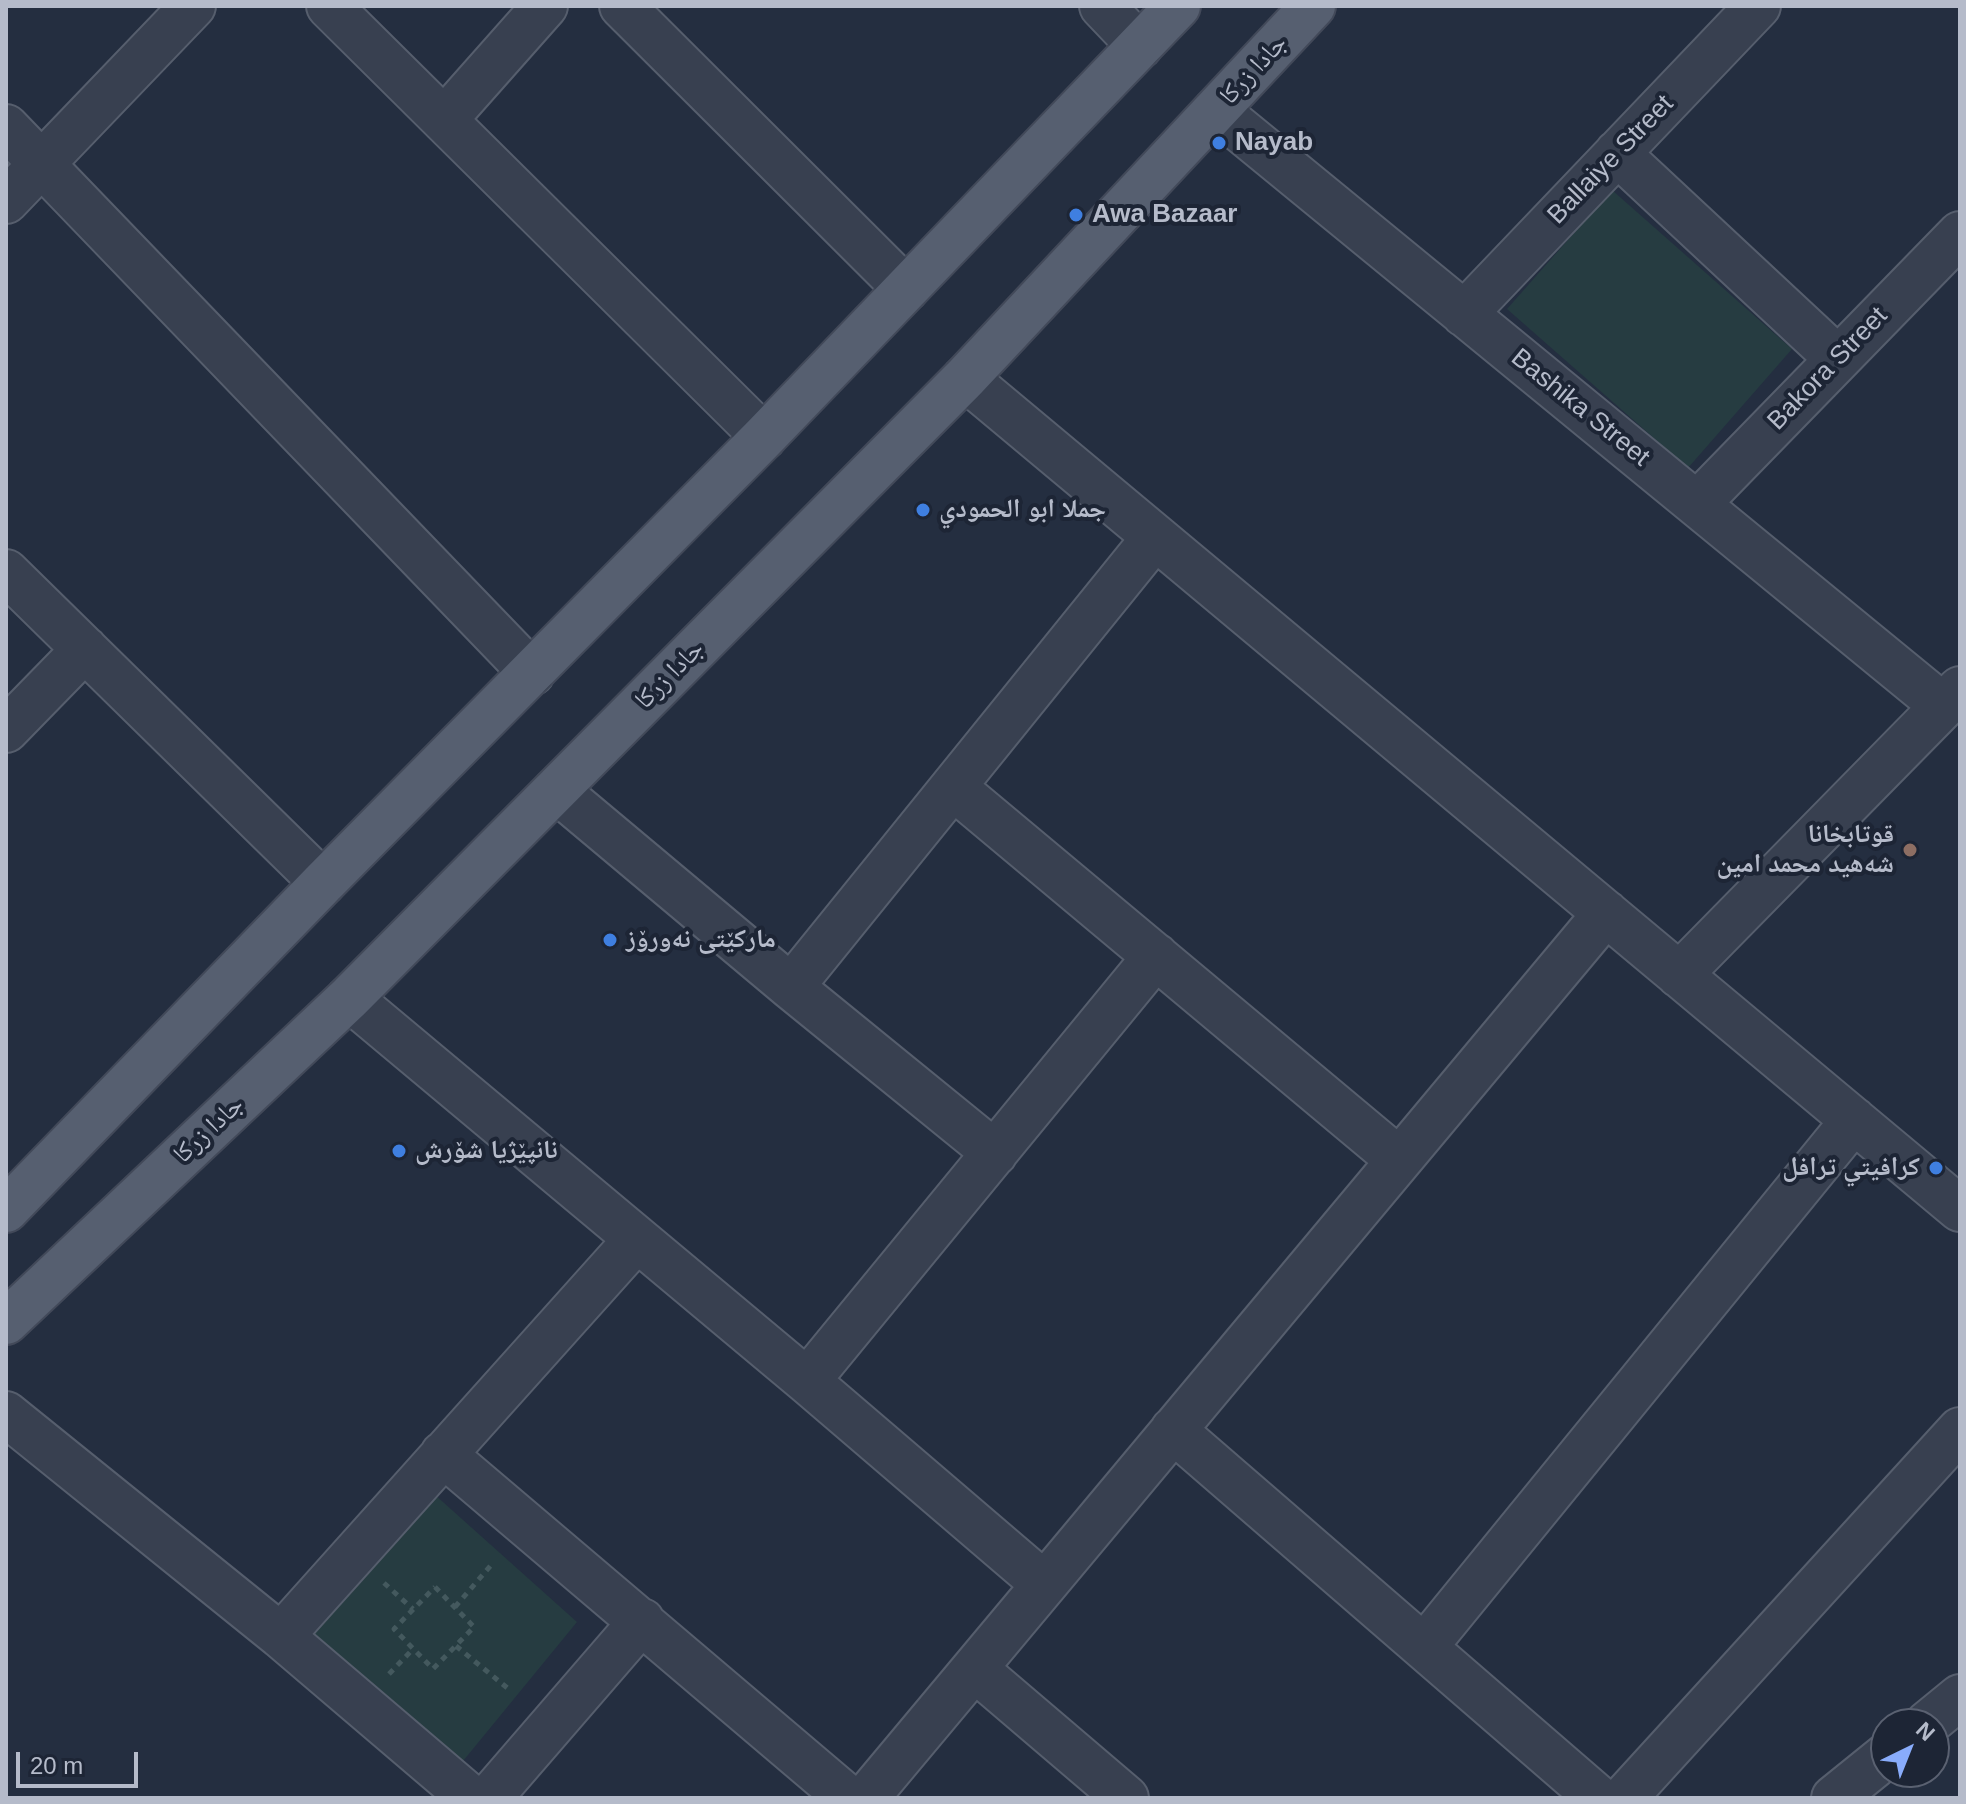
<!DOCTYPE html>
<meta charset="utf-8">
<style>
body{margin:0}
#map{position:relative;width:1966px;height:1804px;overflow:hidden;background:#242e40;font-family:Arial,sans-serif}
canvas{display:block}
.frame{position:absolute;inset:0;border:8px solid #b5bbca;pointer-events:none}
.north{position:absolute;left:1870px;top:1708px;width:80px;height:80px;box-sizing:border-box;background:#1d2535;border:2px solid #5a6171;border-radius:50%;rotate:43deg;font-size:22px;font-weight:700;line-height:32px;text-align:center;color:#b5bbca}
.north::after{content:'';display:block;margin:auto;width:28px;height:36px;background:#89acfb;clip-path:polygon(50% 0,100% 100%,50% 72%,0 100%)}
.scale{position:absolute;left:16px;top:1752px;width:122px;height:36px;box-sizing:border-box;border:4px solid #b5bbca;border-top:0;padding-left:10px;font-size:24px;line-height:28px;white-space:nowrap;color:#b5bbca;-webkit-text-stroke:6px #1d2535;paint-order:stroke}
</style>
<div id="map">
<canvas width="1966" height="1804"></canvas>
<div class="frame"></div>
<div class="north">N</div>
<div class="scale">20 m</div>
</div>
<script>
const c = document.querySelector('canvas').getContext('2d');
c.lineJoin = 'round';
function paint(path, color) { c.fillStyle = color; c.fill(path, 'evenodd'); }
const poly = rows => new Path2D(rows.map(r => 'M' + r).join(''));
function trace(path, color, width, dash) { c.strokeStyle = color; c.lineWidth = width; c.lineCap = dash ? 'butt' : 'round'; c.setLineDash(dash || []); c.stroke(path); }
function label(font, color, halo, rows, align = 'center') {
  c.font = font + ' Arial,"Noto Naskh Arabic",sans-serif'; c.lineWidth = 8; c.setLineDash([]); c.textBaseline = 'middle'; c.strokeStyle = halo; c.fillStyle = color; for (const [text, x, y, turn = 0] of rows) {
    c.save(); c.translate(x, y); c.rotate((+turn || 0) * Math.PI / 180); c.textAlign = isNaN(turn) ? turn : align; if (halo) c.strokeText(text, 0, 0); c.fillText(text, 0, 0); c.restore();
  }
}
paint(poly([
 [1612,190,1792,349,1688,468,1507,309],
 [424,1485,577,1622,459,1766,300,1623]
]), '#263c41');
const minor = poly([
 [329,6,764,437],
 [622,6,906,289],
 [1102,6,1140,46],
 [1216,110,1943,706],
 [444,120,545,6],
 [6,127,532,673],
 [1617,153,1838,359],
 [6,201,193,6],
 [1464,314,1758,6],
 [965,378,1960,1209],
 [1697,504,1960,234],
 [6,572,323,883],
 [6,730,85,649],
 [953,787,1399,1160],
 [556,790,791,987,995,1153],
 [1679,975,1960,689],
 [791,987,1155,537],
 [349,998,807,1381,1044,1584],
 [807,1381,1156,956],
 [6,1414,281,1636,471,1798],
 [1173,1430,1598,1798],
 [443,1454,848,1798],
 [281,1636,637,1239],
 [1425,1646,1854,1120],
 [976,1670,1126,1798],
 [1927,1724,1960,1697],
 [489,1798,642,1621],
 [866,1798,1606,913],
 [1624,1798,1960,1430],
 [1834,1798,1886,1756]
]);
const major = poly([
 [6,1210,323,883,764,437,1178,6],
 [6,1322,349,998,965,378,1313,6]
]);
trace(minor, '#565e6d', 48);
trace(major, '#424959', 48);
trace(poly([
 [384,1583,413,1609],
 [435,1587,474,1627,433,1669,394,1629,435,1587],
 [455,1607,492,1564],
 [456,1646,511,1691],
 [389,1674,413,1649]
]), '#44595e', 5, [6, 6]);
trace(minor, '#384050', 44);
trace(major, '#565f70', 44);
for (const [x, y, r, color] of [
 [1219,143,8,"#3f7fe0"],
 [1076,215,8,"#3f7fe0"],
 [923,510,8,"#3f7fe0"],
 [1910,850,8,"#8d6e63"],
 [610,940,8,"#3f7fe0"],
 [399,1151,8,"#3f7fe0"],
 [1936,1168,8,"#3f7fe0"]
]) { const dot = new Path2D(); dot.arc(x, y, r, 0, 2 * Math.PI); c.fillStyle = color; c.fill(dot); trace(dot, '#1d2535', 3); }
label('26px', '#b5bbca', '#1d2535', [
 ["جادا زرکا",1254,70,-47],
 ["Ballaiye Street",1611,160,-46],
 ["Bakora Street",1828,369,-46],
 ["Bashika Street",1580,408,39],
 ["جادا زرکا",670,675,-45],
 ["جادا زرکا",209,1130,-43]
]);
label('bold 26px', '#b5bbca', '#1d2535', [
 ["Nayab",1235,143],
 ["Awa Bazaar",1092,215],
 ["جملا ابو الحمودي",939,510],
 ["قوتابخانا",1894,835,"right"],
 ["شەهید محمد امین",1894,865,"right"],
 ["مارکێتی نەورۆز",626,940],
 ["نانپێژیا شۆرش",415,1151],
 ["كرافيتي ترافل",1920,1168,"right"]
], 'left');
</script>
